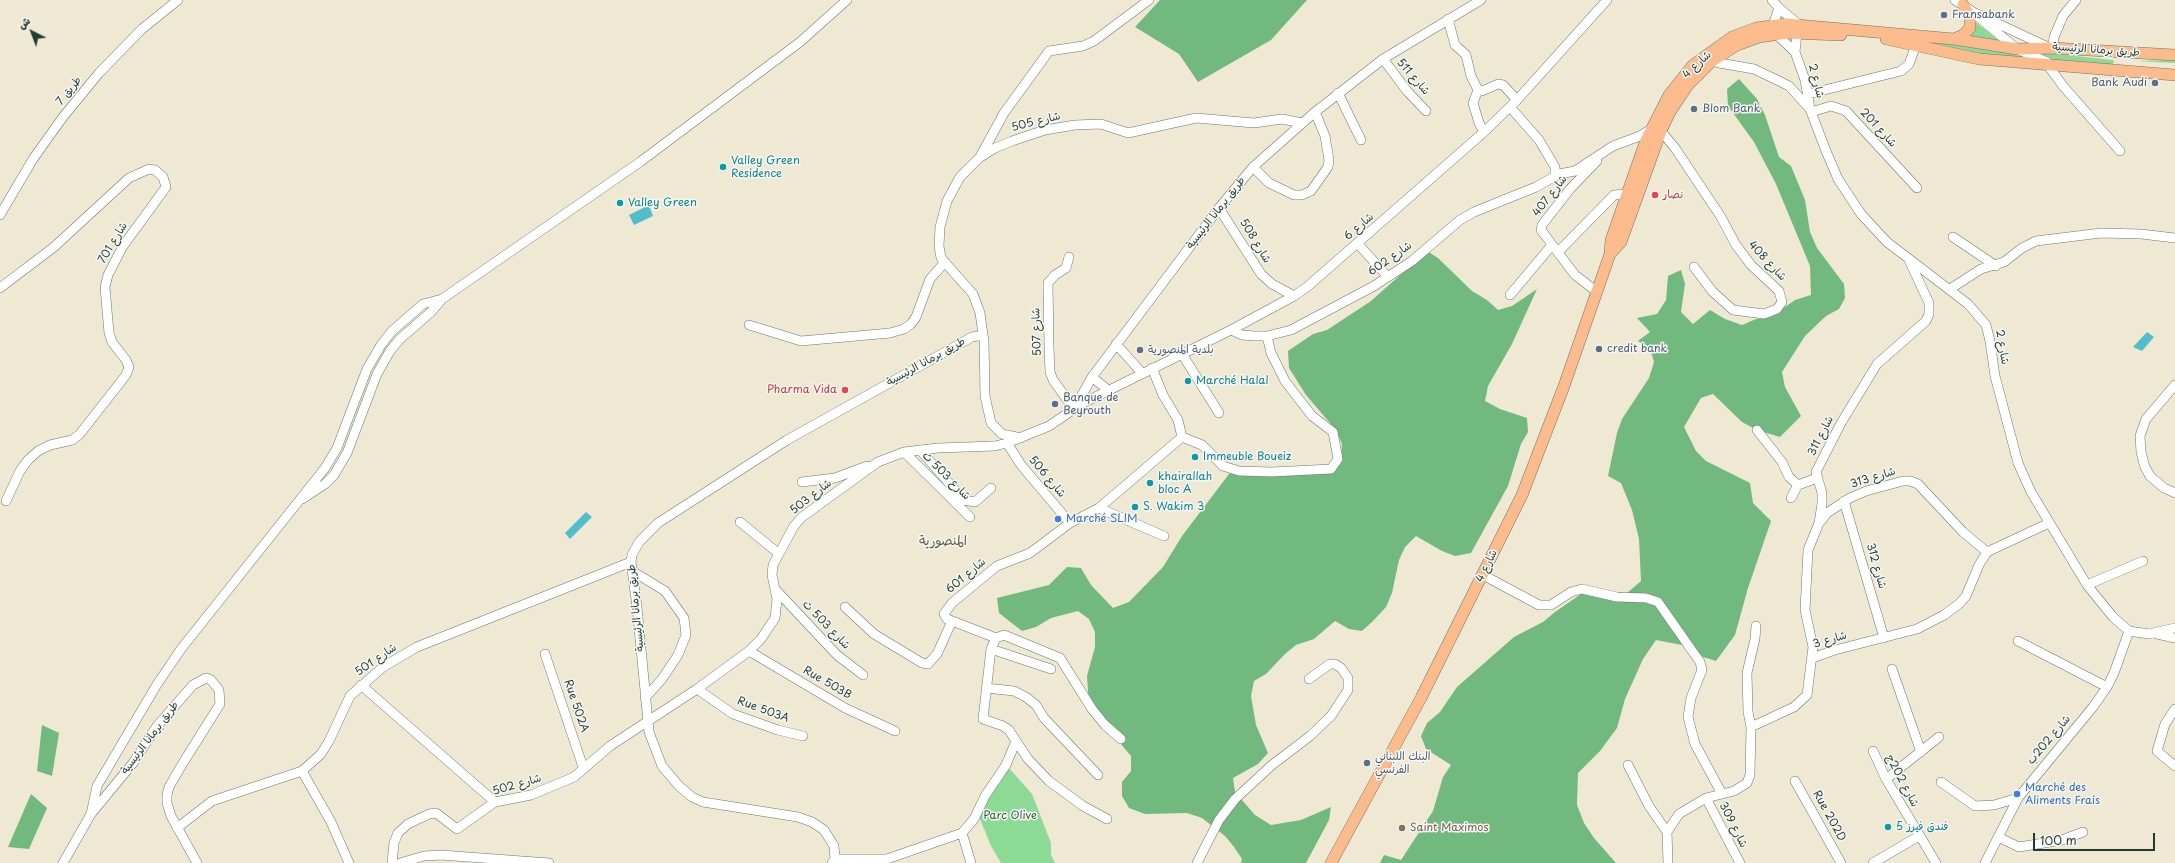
<!DOCTYPE html>
<meta charset="utf-8">
<style>
body{margin:0}
#map{position:relative;width:2175px;height:863px;overflow:hidden;background:#efe9d3;font-family:"Playpen Sans","Playpen Sans Arabic",sans-serif}
canvas{display:block}
.north{position:absolute;left:12px;top:12px;width:40px;height:40px;-webkit-text-stroke:3px #f6f6f2;paint-order:stroke;rotate:318deg;font-size:11px;font-weight:700;line-height:16px;text-align:center;color:#1f3d34}
.north::after{content:'';display:block;margin:auto;width:14px;height:18px;background:#1f3d34;clip-path:polygon(50% 0,100% 100%,50% 72%,0 100%)}
.scale{position:absolute;left:2033px;top:833px;width:122px;height:18px;box-sizing:border-box;border:2px solid #1f3d34;border-top:0;padding-left:5px;font-size:12px;line-height:14px;white-space:nowrap;color:#1f3d34;-webkit-text-stroke:3px #f6f6f2;paint-order:stroke}
</style>
<div id="map">
<canvas width="2175" height="863"></canvas>
<div class="north">ش</div>
<div class="scale">100 m</div>
</div>
<script>
const c = document.querySelector('canvas').getContext('2d');
c.lineJoin = 'round';
function paint(path, color) { c.fillStyle = color; c.fill(path, 'evenodd'); }
const poly = rows => new Path2D(rows.map(r => 'M' + r).join(''));
function trace(path, color, width, dash) { c.strokeStyle = color; c.lineWidth = width; c.lineCap = dash ? 'butt' : 'round'; c.setLineDash(dash || []); c.stroke(path); }
function label(font, color, halo, rows, align = 'center') {
  c.font = font + ' "Playpen Sans","Playpen Sans Arabic",sans-serif'; c.lineWidth = 3; c.setLineDash([]); c.textBaseline = 'middle'; c.strokeStyle = halo; c.fillStyle = color; for (const [text, x, y, turn = 0] of rows) {
    c.save(); c.translate(x, y); c.rotate((+turn || 0) * Math.PI / 180); c.textAlign = isNaN(turn) ? turn : align; if (halo) c.strokeText(text, 0, 0); c.fillText(text, 0, 0); c.restore();
  }
}
paint(poly([
 [1974,21,1998,40,1968,36],
 [1926,42,2011,51,2038,63,2009,62],
 [2030,51,2113,60,2114,62,2112,65,2048,59],
 [2175,60,2175,63,2136,61],
 [1009,768,1032,794,1051,843,1051,855,1055,863,1001,863,991,846,978,814]
]), '#8dd996');
paint(poly([
 [1160,0,1307,0,1271,40,1198,82,1179,54,1135,27],
 [1739,79,1757,99,1765,115,1779,157,1791,166,1805,200,1810,232,1817,248,1844,284,1845,298,1839,309,1826,316,1805,336,1782,372,1785,387,1801,416,1780,437,1757,430,1742,422,1713,394,1701,398,1684,427,1696,451,1706,461,1750,483,1753,503,1771,521,1748,588,1735,635,1716,661,1703,657,1692,647,1656,640,1643,659,1625,699,1617,728,1600,751,1578,773,1577,805,1584,823,1594,838,1616,863,1380,863,1384,855,1401,860,1433,811,1443,777,1451,765,1426,749,1421,736,1427,723,1440,712,1457,687,1514,637,1543,622,1555,612,1581,594,1595,588,1611,595,1627,593,1641,581,1639,539,1632,510,1621,483,1608,476,1617,433,1622,419,1649,378,1654,362,1650,349,1638,341,1650,332,1637,318,1657,314,1666,300,1668,276,1681,270,1685,284,1681,312,1693,324,1710,310,1725,319,1742,325,1756,319,1771,317,1795,300,1811,295,1810,266,1776,184,1754,142,1728,106,1727,89],
 [1427,251,1438,258,1472,291,1487,300,1498,310,1512,306,1537,289,1512,344,1488,386,1485,401,1500,409,1527,418,1528,432,1521,444,1508,486,1471,553,1455,556,1442,551,1416,536,1405,547,1399,560,1392,593,1386,607,1373,621,1362,631,1349,629,1335,621,1314,639,1296,645,1285,654,1266,674,1254,681,1251,696,1256,725,1268,753,1258,764,1233,778,1235,792,1255,815,1271,825,1301,820,1331,807,1329,820,1306,863,1241,863,1242,859,1234,847,1225,836,1202,818,1187,813,1145,814,1129,808,1122,796,1122,782,1131,771,1131,756,1089,706,1087,676,1095,647,1095,632,1089,619,1078,611,1051,618,1036,627,1022,631,999,613,997,598,1049,585,1067,567,1081,568,1091,585,1113,608,1129,602,1163,567,1182,536,1232,470,1318,472,1341,458,1342,444,1336,430,1306,395,1289,368,1288,351,1313,334,1327,330,1371,301],
 [42,725,59,733,52,776,37,771],
 [31,794,47,808,29,849,8,847]
]), '#72b97f');
paint(poly([
 [649,205,653,216,634,225,629,215],
 [2147,332,2154,337,2142,351,2133,347],
 [586,512,592,517,570,539,565,533]
]), '#51becb');
const minor = poly([
 [1772,0,1779,8,1798,24,1795,52],
 [1955,0,1973,12,2050,48],
 [1978,17,2017,49,2047,62],
 [1448,19,1455,45,1466,55,1471,76,1478,90,1482,91,1498,84,1503,85,1517,100],
 [1773,25,1779,8],
 [1776,34,1795,52,1805,80,1810,109,1826,151,1838,179,1861,214,1887,242,1968,304,1986,325,1990,341,1995,376,2018,463,2031,492,2087,585,2113,617,2129,631,2149,634,2175,628],
 [2053,48,2054,37,2063,16,2076,0],
 [1383,59,1407,91,1426,111],
 [1707,59,1719,63,1754,69,1779,81,1789,86,1810,109],
 [2047,64,2063,86,2120,151],
 [1478,90,1473,103,1479,123,1484,132],
 [1338,93,1361,140],
 [1808,94,1901,71,1909,64,1916,45],
 [1510,107,1539,140,1555,167,1555,176],
 [1811,112,1831,106,1846,111,1917,188],
 [980,157,1004,113,1049,51,1083,46,1094,41,1149,0],
 [1253,167,1269,183,1294,195,1302,195,1311,191,1328,167,1329,160,1325,136,1315,112],
 [1219,208,1261,274,1272,284,1294,296],
 [0,215,33,159,63,117,99,73,142,29,178,0],
 [1953,237,1996,266],
 [1358,244,1388,277],
 [1559,251,1614,195,1627,194],
 [1069,257,1066,268,1055,275,1048,283,1049,347,1050,372,1053,380,1074,409],
 [0,288,54,247,129,178,149,169,155,170,163,177,166,187,123,246,108,275,105,287,109,333,112,342,126,360,129,367,126,375,79,435,72,440,50,445,38,451,28,460,20,471,6,501],
 [1950,289,1981,269,2004,262,2022,248,2036,241,2101,233,2141,234,2175,238],
 [1596,291,1575,275,1541,230,1542,225,1570,189,1597,161],
 [1510,295,1552,245],
 [749,325,801,341,890,333,904,329,911,324,916,317,930,279,945,262],
 [1231,330,1242,335,1254,336,1267,336,1291,330,1374,286,1412,261,1460,220,1474,212,1536,187,1559,174,1575,171,1613,146,1640,136,1651,129,1661,131,1675,148,1721,217,1736,245,1751,265,1779,291,1782,302,1777,309,1764,314,1733,310,1712,291,1694,267],
 [983,335,980,313,973,294,941,258,939,246,940,227,947,201,960,177,979,158,995,148,1012,141,1045,130,1075,125,1101,124,1128,133,1196,118,1254,123,1282,119,1302,123],
 [1116,344,1142,373],
 [1182,354,1219,413],
 [1092,377,1108,390],
 [2175,385,2146,419,2140,436,2141,452,2145,467,2150,476,2164,488,2175,493],
 [1077,406,1231,330,1294,296,1307,287,1484,132,1517,100,1607,0],
 [1757,430,1782,462,1789,477,1798,485],
 [1182,437,1202,445,1223,466,1239,471,1272,472,1331,469,1338,459,1333,432,1312,416,1285,381,1271,353,1267,336],
 [1007,443,1021,465,1070,523],
 [920,450,964,500,975,502,991,488],
 [904,452,970,517],
 [802,482,835,478,867,466],
 [1798,485,1817,478],
 [1791,498,1798,485],
 [302,499,325,484,334,475,347,453,377,374,390,351,400,339,431,312,442,299,640,162,800,42,847,0],
 [1844,501,1884,638],
 [1099,508,1164,536],
 [1821,521,1827,513,1850,498,1866,491,1903,481,1910,481,1918,484,1963,532,1987,552],
 [740,522,778,553],
 [632,571,665,591,684,618,686,635,678,655,662,679,645,698],
 [1483,575,1539,605,1551,605,1571,592,1582,589,1617,597,1646,598,1658,602,1700,662,1702,670,1691,698,1688,717,1695,744,1722,794],
 [2087,585,2143,561],
 [776,590,837,655,863,675],
 [845,607,874,634,922,663,928,664,937,654,952,621],
 [2157,634,2175,638],
 [996,638,1004,635,1060,658,1092,709,1105,725,1121,739],
 [2018,641,2107,687],
 [991,649,1051,669],
 [749,651,845,708,895,731],
 [545,654,583,767],
 [1812,656,1815,657,1835,650,1917,629,1944,615,1959,604,1966,596,1979,565,1987,552,2049,523],
 [1892,669,1921,752],
 [361,685,495,802],
 [986,688,1014,691,1026,697,1036,705,1044,718,1098,775],
 [697,689,733,714,778,730,803,736],
 [2175,709,2165,724,2157,751,2175,766],
 [1751,727,1748,712,1747,673,1755,639,1756,626],
 [1016,741,1028,759,1049,781,1083,806,1107,819],
 [1873,751,1886,779,1936,863],
 [1628,765,1649,806,1667,832],
 [302,771,331,822,349,863],
 [1886,779,1939,737],
 [1795,781,1841,863],
 [1941,782,1975,806,1994,805,2018,798],
 [1706,798,1740,863],
 [91,814,97,786,156,686,181,649,325,468,337,448,367,369,381,345,392,331,423,304,442,299],
 [177,828,212,801,302,771,321,754,329,741,350,696,383,667,417,647,631,562],
 [962,833,974,819,985,796,1006,765,1016,741,1009,730,1003,726,983,719,991,649,996,638,947,619,944,614,952,603,997,566,1030,553,1070,523,1099,508,1182,437,1178,420,1163,395,1152,368],
 [962,833,971,863],
 [1998,837,2019,847,2062,840,2083,832],
 [835,859,887,859,962,833],
 [63,863,91,814,133,763,157,726,193,685,206,678,211,680,219,690,220,704,183,763,169,787,167,795,167,803,171,816,197,863],
 [392,863,394,843,398,833,408,824,429,814,436,813,457,829,495,802,531,795,574,777,610,746,697,689,749,651,761,639,775,618,777,599,772,575,773,565,794,526,802,517,878,462,904,452,938,448,995,446,1007,443,1049,426,1074,409,1092,377,1219,208,1253,167,1315,112,1383,59,1481,0],
 [400,863,424,856,441,855,549,863],
 [832,863,835,859,834,846,824,830,812,822,798,817,703,802,692,797,679,786,662,766,649,732,637,607,631,562,632,555,639,542,658,523,787,440,972,337,983,335,984,340,985,396,991,423,1002,434,1021,438],
 [1197,863,1219,820,1235,799,1272,765,1310,736,1331,716,1348,690,1348,678,1341,668,1335,664,1330,664,1309,679],
 [1668,863,1667,832,1679,814,1706,798,1734,791,1747,783,1750,775,1751,727,1794,707,1807,695,1813,647,1805,610,1808,550,1819,523,1822,504,1822,493,1816,472,1841,423,1877,364,1926,321,1929,314,1929,303,1909,260],
 [1873,863,1919,836],
 [1985,863,2018,798,2093,707,2107,687,2114,673,2129,631]
]);
const major = poly([
 [1886,39,1979,59,2175,75],
 [1954,39,1963,35,1970,28,1970,16,1963,5],
 [1610,254,1621,242,1661,131,1670,112,1688,85,1712,61,1737,45,1759,37,1787,33,1841,35],
 [1331,863,1421,698,1522,495,1564,386,1610,254,1611,240,1646,140,1669,95,1693,65,1732,37,1756,28,1786,24,1954,39,2017,49,2053,48,2175,55]
]);
trace(minor, '#68796c', 10);
trace(major, '#68796c', 12);
trace(minor, '#fff', 9);
trace(major, '#fbbb8c', 11);
for (const [x, y, r, color] of [
 [1944,15,4,"#5c6f8a"],
 [2155,83,4,"#5c6f8a"],
 [1694,109,4,"#5c6f8a"],
 [723,167,4,"#0f9aa8"],
 [1655,195,4,"#e0444e"],
 [620,203,4,"#0f9aa8"],
 [1599,349,4,"#5c6f8a"],
 [1140,350,4,"#5c6f8a"],
 [1188,381,4,"#0f9aa8"],
 [845,390,4,"#e0444e"],
 [1055,404,4,"#5c6f8a"],
 [1195,457,4,"#0f9aa8"],
 [1150,483,4,"#0f9aa8"],
 [1135,507,4,"#0f9aa8"],
 [1058,519,4,"#3f7fe0"],
 [1367,763,4,"#5c6f8a"],
 [2017,794,4,"#3f7fe0"],
 [1888,827,4,"#0f9aa8"],
 [1402,828,4,"#8d6e63"]
]) { const dot = new Path2D(); dot.arc(x, y, r, 0, 2 * Math.PI); c.fillStyle = color; c.fill(dot); trace(dot, '#f6f6f2', 1.5); }
label('11px', '#4e5e75', '#f6f6f2', [
 ["Fransabank",1952,15],
 ["Bank Audi",2147,83,"right"],
 ["Blom Bank",1702,109],
 ["credit bank",1607,349],
 ["بلدية المنصورية",1148,350],
 ["Banque de",1063,398],
 ["Beyrouth",1063,411],
 ["البنك اللبناني",1375,757],
 ["الفرنسي",1375,770]
], 'left');
label('11px', '#1f3d34', '#f6f6f2', [
 ["طريق برمانا الرئيسية",2096,50,4],
 ["شارع 4",1697,65,-43],
 ["شارع 511",1413,77,49],
 ["شارع 2",1816,81,76],
 ["طريق 7",69,91,-51],
 ["شارع 505",1036,122,-14],
 ["شارع 201",1878,128,47],
 ["شارع 407",1550,196,-52],
 ["طريق برمانا الرئيسية",1216,213,-52],
 ["شارع 6",1359,227,-41],
 ["شارع 508",1255,241,59],
 ["شارع 701",113,243,-59],
 ["شارع 602",1390,259,-35],
 ["شارع 408",1767,261,47],
 ["شارع 507",1037,332,-92],
 ["شارع 2",2002,347,80],
 ["طريق برمانا الرئيسية",926,362,-29],
 ["شارع 311",1821,436,-63],
 ["شارع 503 ث",946,476,45],
 ["شارع 506",1047,477,50],
 ["شارع 313",1873,478,-17],
 ["شارع 503",811,497,-38],
 ["شارع 4",1487,566,-64],
 ["شارع 312",1876,566,74],
 ["شارع 601",966,576,-40],
 ["طريق برمانا الرئيسية",636,608,-96],
 ["شارع 503 ت",826,625,46],
 ["شارع 3",1830,640,-16],
 ["شارع 501",376,660,-35],
 ["Rue 503B",827,683,30],
 ["Rue 502A",576,706,71],
 ["Rue 503A",763,710,20],
 ["طريق برمانا الرئيسية",150,738,-53],
 ["شارع 202ب",2049,740,-50],
 ["شارع 202ج",1902,781,62],
 ["شارع 502",517,785,-16],
 ["Rue 202D",1829,816,61],
 ["شارع 309",1733,825,63]
]);
label('11px', '#0d838f', '#f6f6f2', [
 ["Valley Green",731,161],
 ["Residence",731,174],
 ["Valley Green",628,203],
 ["Marché Halal",1196,381],
 ["Immeuble Boueiz",1203,457],
 ["khairallah",1158,477],
 ["bloc A",1158,490],
 ["S. Wakim 3",1143,507],
 ["فندق فيرز 5",1896,827]
], 'left');
label('11px', '#be3a42', '#f6f6f2', [
 ["نصار",1663,195],
 ["Pharma Vida",837,390,"right"]
], 'left');
label('11px', '#366cbe', '#f6f6f2', [
 ["Marché SLIM",1066,519],
 ["Marché des",2025,788],
 ["Aliments Frais",2025,801]
], 'left');
label('11px', '#355c48', '#f6f6f2', [
 ["Parc Olive",1010,816]
]);
label('11px', '#785e54', '#f6f6f2', [
 ["Saint Maximos",1410,828]
], 'left');
label('13px', '#605a47', '#f6f6f2', [
 ["المنصورية",943,541]
]);
</script>
